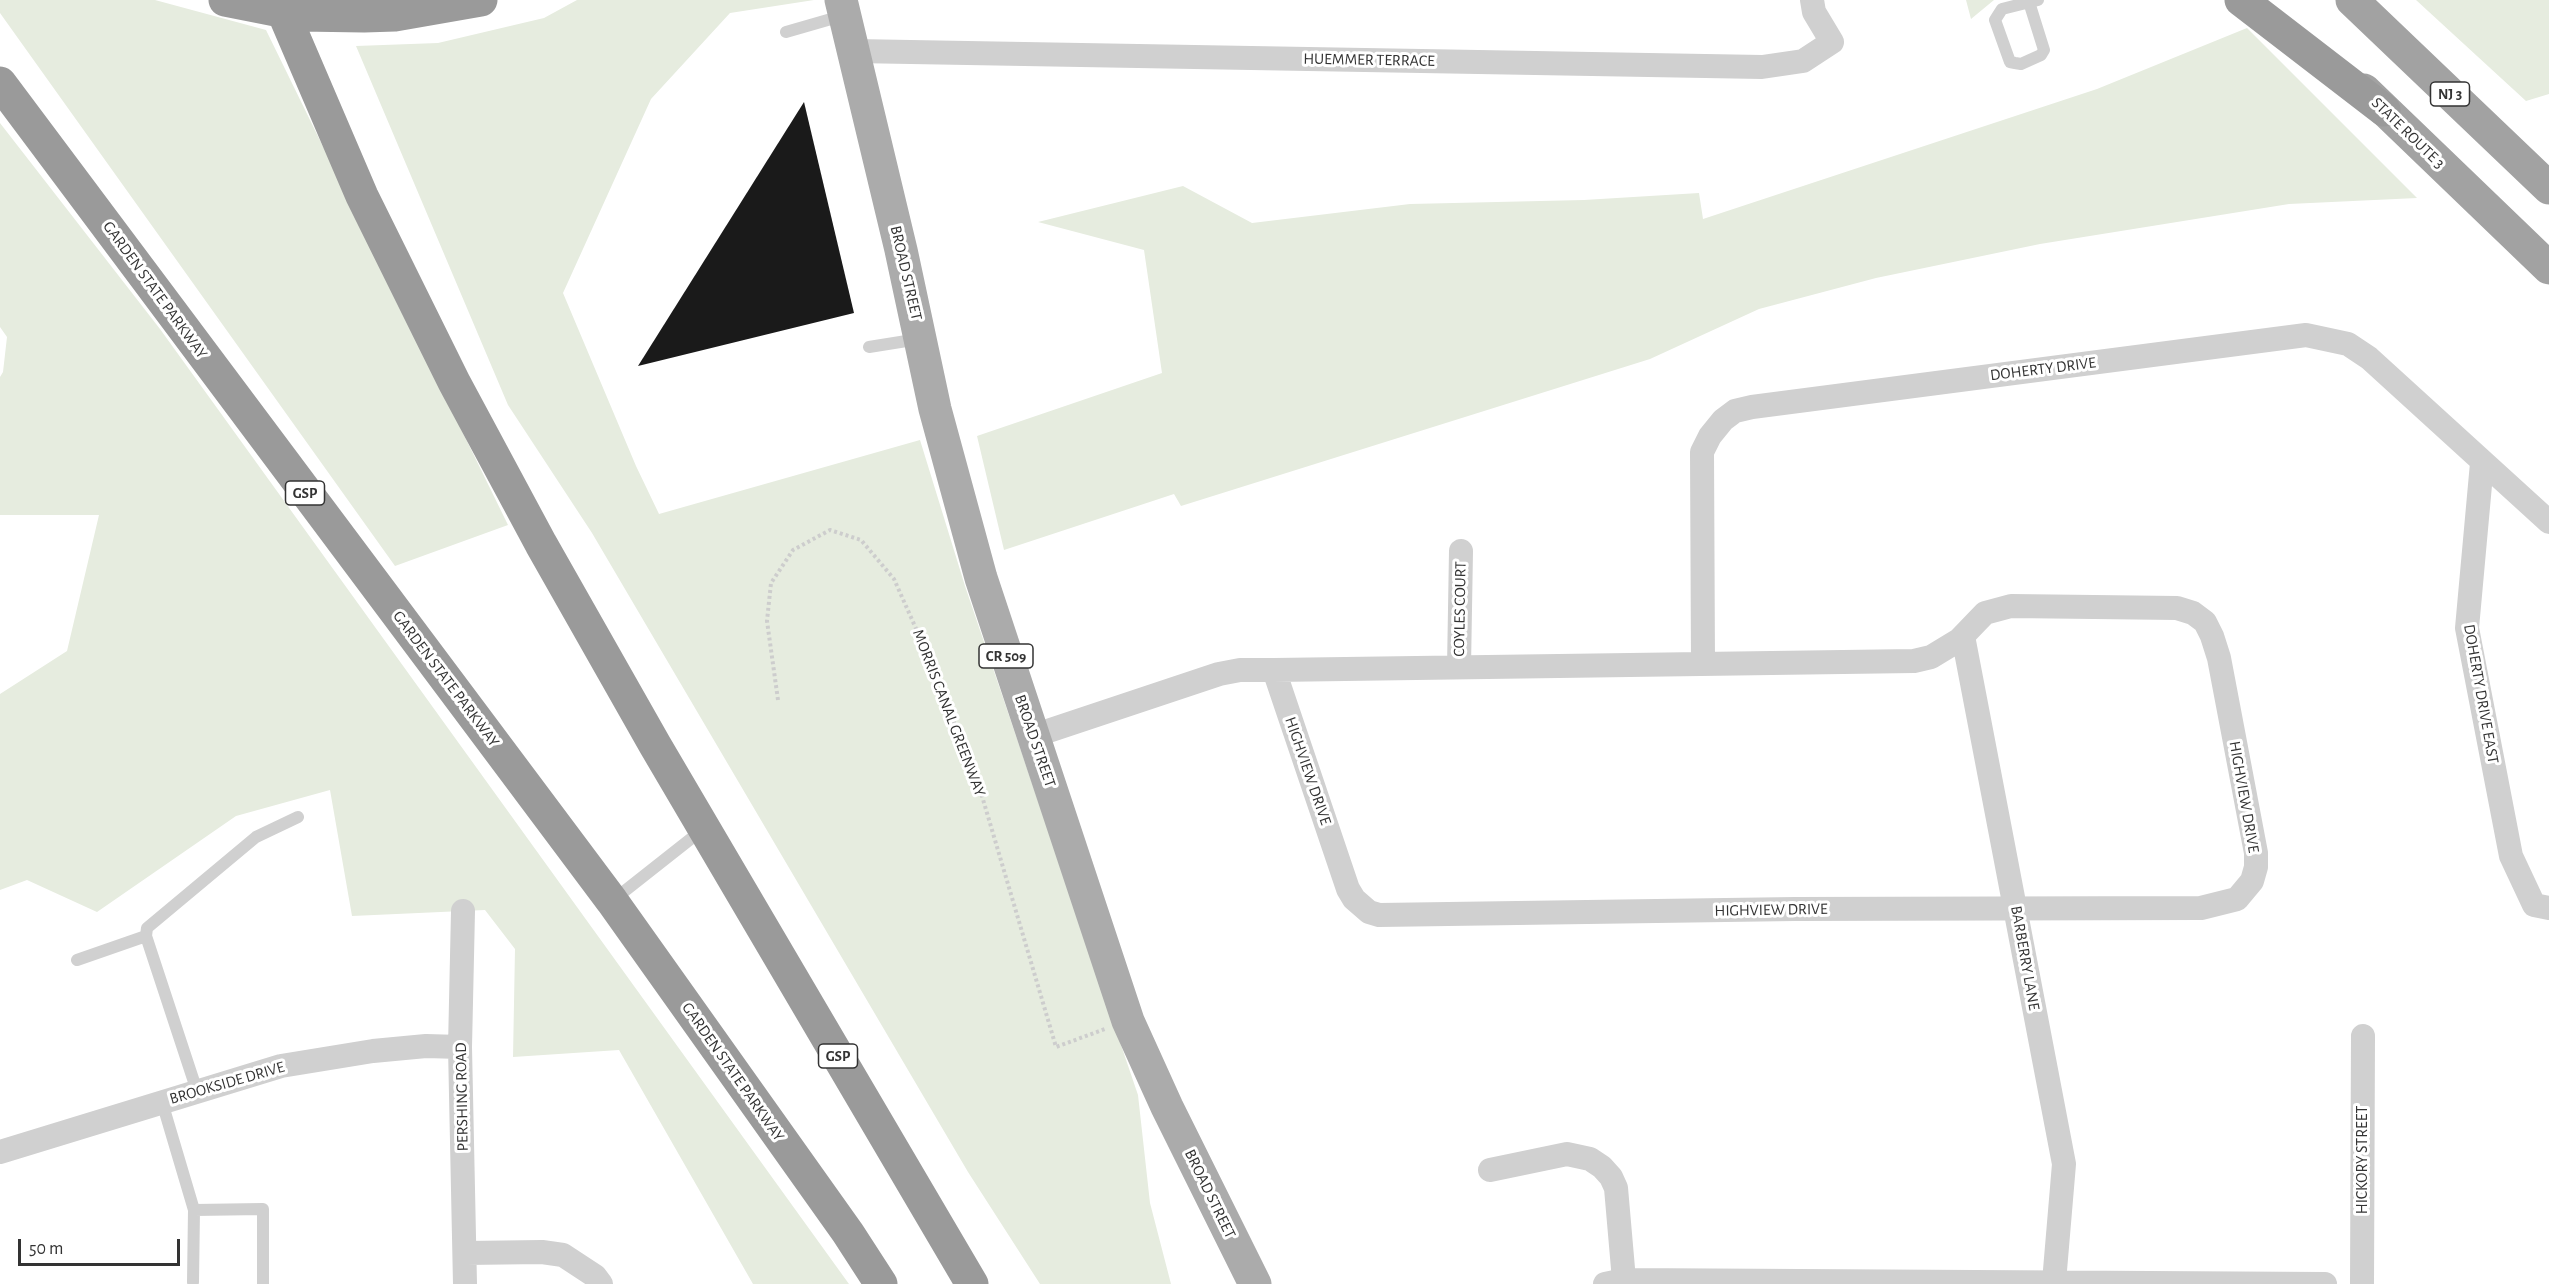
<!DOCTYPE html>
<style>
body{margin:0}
#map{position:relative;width:2549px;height:1284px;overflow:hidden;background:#fff;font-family:"Alegreya Sans",sans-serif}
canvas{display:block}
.scale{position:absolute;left:18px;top:1239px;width:162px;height:27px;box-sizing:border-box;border:3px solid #333;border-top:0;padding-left:8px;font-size:18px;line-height:21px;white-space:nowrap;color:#333;-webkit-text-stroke:4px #fff;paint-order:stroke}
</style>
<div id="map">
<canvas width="2549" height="1284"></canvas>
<div class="scale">50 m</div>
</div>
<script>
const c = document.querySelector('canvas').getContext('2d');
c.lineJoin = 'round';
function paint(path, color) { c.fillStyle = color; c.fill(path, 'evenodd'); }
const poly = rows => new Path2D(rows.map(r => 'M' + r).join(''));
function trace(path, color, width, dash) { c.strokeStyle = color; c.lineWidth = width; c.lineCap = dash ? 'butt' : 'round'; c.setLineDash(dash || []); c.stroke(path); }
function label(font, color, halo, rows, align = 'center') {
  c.font = font + ' "Alegreya Sans",sans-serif'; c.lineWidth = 6; c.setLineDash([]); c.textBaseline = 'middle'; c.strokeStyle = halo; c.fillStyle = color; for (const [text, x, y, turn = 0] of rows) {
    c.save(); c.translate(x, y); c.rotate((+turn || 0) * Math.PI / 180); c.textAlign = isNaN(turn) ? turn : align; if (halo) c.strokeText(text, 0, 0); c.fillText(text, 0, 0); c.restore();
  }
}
paint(poly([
 [0,0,155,0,266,30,508,525,395,566,0,13],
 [577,0,814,0,730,13,651,99,563,293,636,466,659,514,920,440,965,586,1138,1095,1150,1203,1171,1284,1040,1284,968,1172,592,533,508,405,356,46,438,43,544,18],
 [1966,0,1994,0,1971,19],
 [2416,0,2549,0,2549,94,2526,101],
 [2247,28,2417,198,2289,204,2040,244,1876,278,1759,309,1650,359,1181,506,1174,494,1004,550,977,436,1162,373,1144,250,1038,222,1183,186,1252,223,1410,204,1584,200,1699,193,1703,219,2097,89],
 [0,123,160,329,849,1284,753,1284,619,1050,513,1057,515,949,485,910,352,916,330,790,236,816,97,912,27,880,0,890,0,694,67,651,99,515,0,515,0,377,3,372,7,337,0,327]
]), '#e6ecdf');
paint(poly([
 [804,102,854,313,638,366]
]), '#1a1a1a');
trace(poly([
 [778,700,767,621,771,583,793,550,830,530,861,540,894,579,933,667,982,796,1056,1047,1105,1029]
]), '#cdcdcd', 4, [3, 3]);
trace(poly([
 [2029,2,2044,50,2041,55,2021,64,2015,63,2010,62,1995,20,2002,9,2038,0],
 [786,32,845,15],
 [869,347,919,339],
 [612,901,702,830],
 [146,936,197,1091],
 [77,960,146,936,147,928,256,837,298,817],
 [162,1102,194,1210,263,1209,263,1284],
 [193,1282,194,1210]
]), '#d0d0d0', 12);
trace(poly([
 [854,51,1762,67,1803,61,1832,42,1814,12,1812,0],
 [2482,463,2467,628,2511,856,2534,905,2549,908],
 [1963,636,2064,1164,2054,1282],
 [1703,664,1702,452,1710,436,1723,420,1735,411,1752,407,2306,335,2348,344,2369,358,2549,522],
 [1459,667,1461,551],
 [1033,736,1219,674,1240,670,1274,670,1914,661,1931,657,1959,640,1985,613,2011,606,2177,608,2193,613,2205,622,2212,636,2219,658,2256,853,2256,867,2252,881,2237,899,2201,908,1795,909,1379,915,1369,912,1354,899,1348,889,1274,670],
 [463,911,460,1047,465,1284],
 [0,1152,281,1066,373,1051,426,1046,460,1047],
 [1490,1170,1567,1154,1590,1159,1602,1167,1611,1177,1616,1188,1624,1280],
 [466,1253,542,1252,563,1255,595,1276,601,1284],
 [1605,1284,1624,1280,2325,1284],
 [2362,1284,2363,1036]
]), '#d0d0d0', 24);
trace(poly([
 [841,0,901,250,935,409,981,578,1128,1021,1167,1107,1255,1284]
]), '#ababab', 33);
trace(poly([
 [2352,0,2549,188],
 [2364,90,2549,268]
]), '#a2a2a2', 33);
trace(poly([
 [225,0,301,15,364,16,395,15,481,0],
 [278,0,362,196,454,382,541,544,655,745,972,1284],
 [2241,0,2384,110],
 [0,83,612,901,848,1233,881,1284]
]), '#9a9a9a', 33);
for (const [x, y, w] of [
 [2450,94,39],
 [305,493,39],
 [1006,656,54],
 [838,1056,39]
]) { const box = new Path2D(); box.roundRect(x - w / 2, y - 12, w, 24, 4.5); c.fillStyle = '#fff'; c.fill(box); trace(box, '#333', 1.5); }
label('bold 15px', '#333', null, [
 ["NJ 3",2450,94],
 ["GSP",305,493],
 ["CR 509",1006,656],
 ["GSP",838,1056]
]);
label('16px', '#333', '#fff', [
 ["HUEMMER TERRACE",1369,60,1],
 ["STATE ROUTE 3",2408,133,44],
 ["BROAD STREET",906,273,77],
 ["GARDEN STATE PARKWAY",155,290,54],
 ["DOHERTY DRIVE",2043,369,-7],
 ["COYLES COURT",1460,609,-89],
 ["GARDEN STATE PARKWAY",446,679,53],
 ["DOHERTY DRIVE EAST",2481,694,80],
 ["MORRIS CANAL GREENWAY",949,713,69],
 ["BROAD STREET",1035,741,71],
 ["HIGHVIEW DRIVE",1308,771,71],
 ["HIGHVIEW DRIVE",2244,797,80],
 ["HIGHVIEW DRIVE",1771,910,-1],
 ["BARBERRY LANE",2025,958,80],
 ["GARDEN STATE PARKWAY",733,1072,55],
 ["BROOKSIDE DRIVE",227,1083,-16],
 ["PERSHING ROAD",462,1097,-91],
 ["HICKORY STREET",2362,1160,-90],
 ["BROAD STREET",1210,1194,64]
]);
</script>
